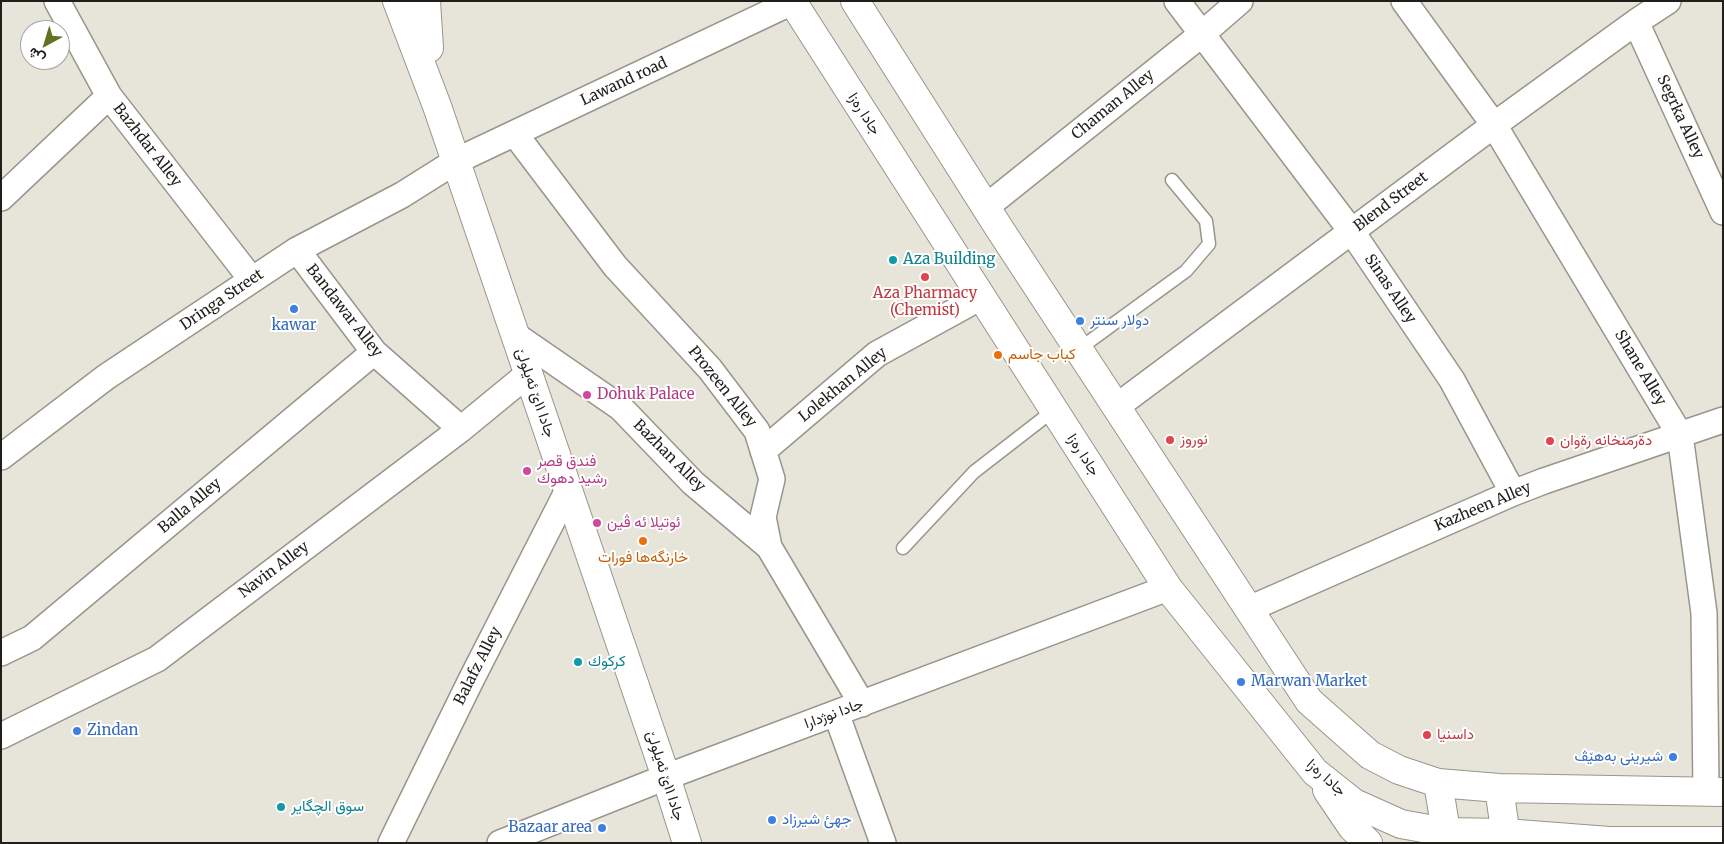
<!DOCTYPE html>
<meta charset="utf-8">
<style>
body{margin:0}
#map{position:relative;width:1724px;height:844px;overflow:hidden;background:#e7e4d9;font-family:Merriweather,Vazirmatn,serif}
canvas{display:block}
.frame{position:absolute;inset:0;border:2px solid #1f1e1a;pointer-events:none}
.north{position:absolute;left:20px;top:20px;width:50px;height:50px;box-sizing:border-box;background:#fff;border:1px solid #a5a5a3;border-radius:50%;rotate:219deg;font-size:14px;font-weight:700;line-height:20px;text-align:center;color:#1f1e1a}
.north::after{content:'';display:block;margin:auto;width:18px;height:22px;background:#5f7322;clip-path:polygon(50% 0,100% 100%,50% 72%,0 100%)}
</style>
<div id="map">
<canvas width="1724" height="844"></canvas>
<div class="frame"></div>
<div class="north">ش</div>
</div>
<script>
const c = document.querySelector('canvas').getContext('2d');
c.lineJoin = 'round';
const poly = rows => new Path2D(rows.map(r => 'M' + r).join(''));
function trace(path, color, width, dash) { c.strokeStyle = color; c.lineWidth = width; c.lineCap = dash ? 'butt' : 'round'; c.setLineDash(dash || []); c.stroke(path); }
function label(font, color, halo, rows, align = 'center') {
  c.font = font + ' Merriweather,Vazirmatn,serif'; c.lineWidth = 4; c.setLineDash([]); c.textBaseline = 'middle'; c.strokeStyle = halo; c.fillStyle = color; for (const [text, x, y, turn = 0] of rows) {
    c.save(); c.translate(x, y); c.rotate((+turn || 0) * Math.PI / 180); c.textAlign = isNaN(turn) ? turn : align; if (halo) c.strokeText(text, 0, 0); c.fillText(text, 0, 0); c.restore();
  }
}
const service = poly([
 [1079,349,1186,271,1209,244,1206,221,1172,180],
 [903,548,974,472,1054,410]
]);
const minor = poly([
 [57,1,109,96,252,280],
 [1177,1,1352,232,1452,380,1513,493],
 [1404,1,1494,125,1680,435,1704,613,1706,792],
 [1636,22,1723,212],
 [515,134,615,266,710,369,757,431,772,479,763,517,769,547,862,704],
 [1,198,109,96],
 [986,207,1202,34,1240,1],
 [297,250,374,352,461,429],
 [515,335,621,408,693,483,769,547],
 [1116,407,1494,125,1636,22,1668,1],
 [763,451,877,354,981,297],
 [1,457,106,377,297,250,402,195,456,161,792,2],
 [1249,609,1513,493,1544,481,1723,420],
 [1,653,32,638,374,352],
 [836,713,883,843],
 [1,736,157,659,461,429,528,374],
 [391,843,471,680,568,490],
 [500,843,666,777,1168,588]
]);
const primary = poly([
 [792,1,1168,588,1315,772,1354,803,1401,824,1445,832,1505,833,1609,841,1723,841],
 [855,1,999,228,1309,701,1370,755,1399,770,1438,783,1499,788,1723,792],
 [1438,783,1448,843],
 [1499,788,1507,843],
 [1327,790,1352,827,1368,843]
]);
const trunk = poly([
 [397,1,437,106,666,777,687,843],
 [426,1,429,48]
]);
trace(service, '#98958a', 15);
trace(minor, '#98958a', 28);
trace(primary, '#98958a', 30);
trace(trunk, '#98958a', 30);
trace(service, '#fff', 12);
trace(minor, '#fff', 25);
trace(primary, '#fff', 28);
trace(trunk, '#fff', 28);
for (const [x, y, r, color] of [
 [893,260,5,"#0f9aa8"],
 [925,277,5,"#e0444e"],
 [294,309,5,"#3f7fe0"],
 [1080,321,5,"#3f7fe0"],
 [998,355,5,"#e8710a"],
 [587,395,5,"#d1479c"],
 [1170,440,5,"#e0444e"],
 [1550,441,5,"#e0444e"],
 [527,471,5,"#d1479c"],
 [597,523,5,"#d1479c"],
 [643,541,5,"#e8710a"],
 [578,662,5,"#0f9aa8"],
 [1241,682,5,"#3f7fe0"],
 [77,731,5,"#3f7fe0"],
 [1427,735,5,"#e0444e"],
 [1673,757,5,"#3f7fe0"],
 [281,807,5,"#0f9aa8"],
 [772,820,5,"#3f7fe0"],
 [602,828,5,"#3f7fe0"]
]) { const dot = new Path2D(); dot.arc(x, y, r, 0, 2 * Math.PI); c.fillStyle = color; c.fill(dot); trace(dot, '#fff', 2); }
label('15px', '#1f1e1a', '#fff', [
 ["Lawand road",624,82,-25],
 ["Chaman Alley",1113,105,-39],
 ["جادا ره‌زا",864,114,57],
 ["Segrka Alley",1680,117,65],
 ["Bazhdar Alley",147,145,52],
 ["Blend Street",1391,202,-37],
 ["Sinas Alley",1390,289,56],
 ["Dringa Street",222,300,-34],
 ["Bandawar Alley",344,311,52],
 ["Shane Alley",1640,368,59],
 ["Lolekhan Alley",843,385,-39],
 ["Prozeen Alley",722,387,51],
 ["جادا ١١ێ ئه‌یلولێ",535,393,71],
 ["جادا ره‌زا",1083,455,57],
 ["Bazhan Alley",669,456,45],
 ["Balla Alley",190,506,-40],
 ["Kazheen Alley",1483,507,-23],
 ["Navin Alley",274,570,-37],
 ["Balafz Alley",478,666,-63],
 ["جادا نوژدارا",834,714,-20],
 ["جادا ١١ێ ئه‌یلولێ",665,776,72],
 ["جادا ره‌زا",1326,778,42]
]);
label('15px', '#0d838f', '#fff', [
 ["Aza Building",903,260],
 ["كركوك",588,662],
 ["سوق الچگاير",291,807]
], 'left');
label('15px', '#be3a42', '#fff', [
 ["Aza Pharmacy",925,294,"center"],
 ["(Chemist)",925,311,"center"],
 ["نوروز",1180,440],
 ["دةرمنخانه رةوان",1560,441],
 ["داسنيا",1437,735]
], 'left');
label('15px', '#366cbe', '#fff', [
 ["دولار سنتر",1090,321],
 ["kawar",294,326,"center"],
 ["Marwan Market",1251,682],
 ["Zindan",87,731],
 ["شیرینی بەهێڤ",1663,757,"right"],
 ["جهئ شيرزاد",782,820],
 ["Bazaar area",592,828,"right"]
], 'left');
label('15px', '#c56008', '#fff', [
 ["كباب جاسم",1008,355],
 ["خارنگەها فورات",643,558,"center"]
], 'left');
label('15px', '#b23c85', '#fff', [
 ["Dohuk Palace",597,395],
 ["فندق قصر",537,462],
 ["رشيد دهوك",537,479],
 ["ئوتيلا ئه ڤين",607,523]
], 'left');
</script>
